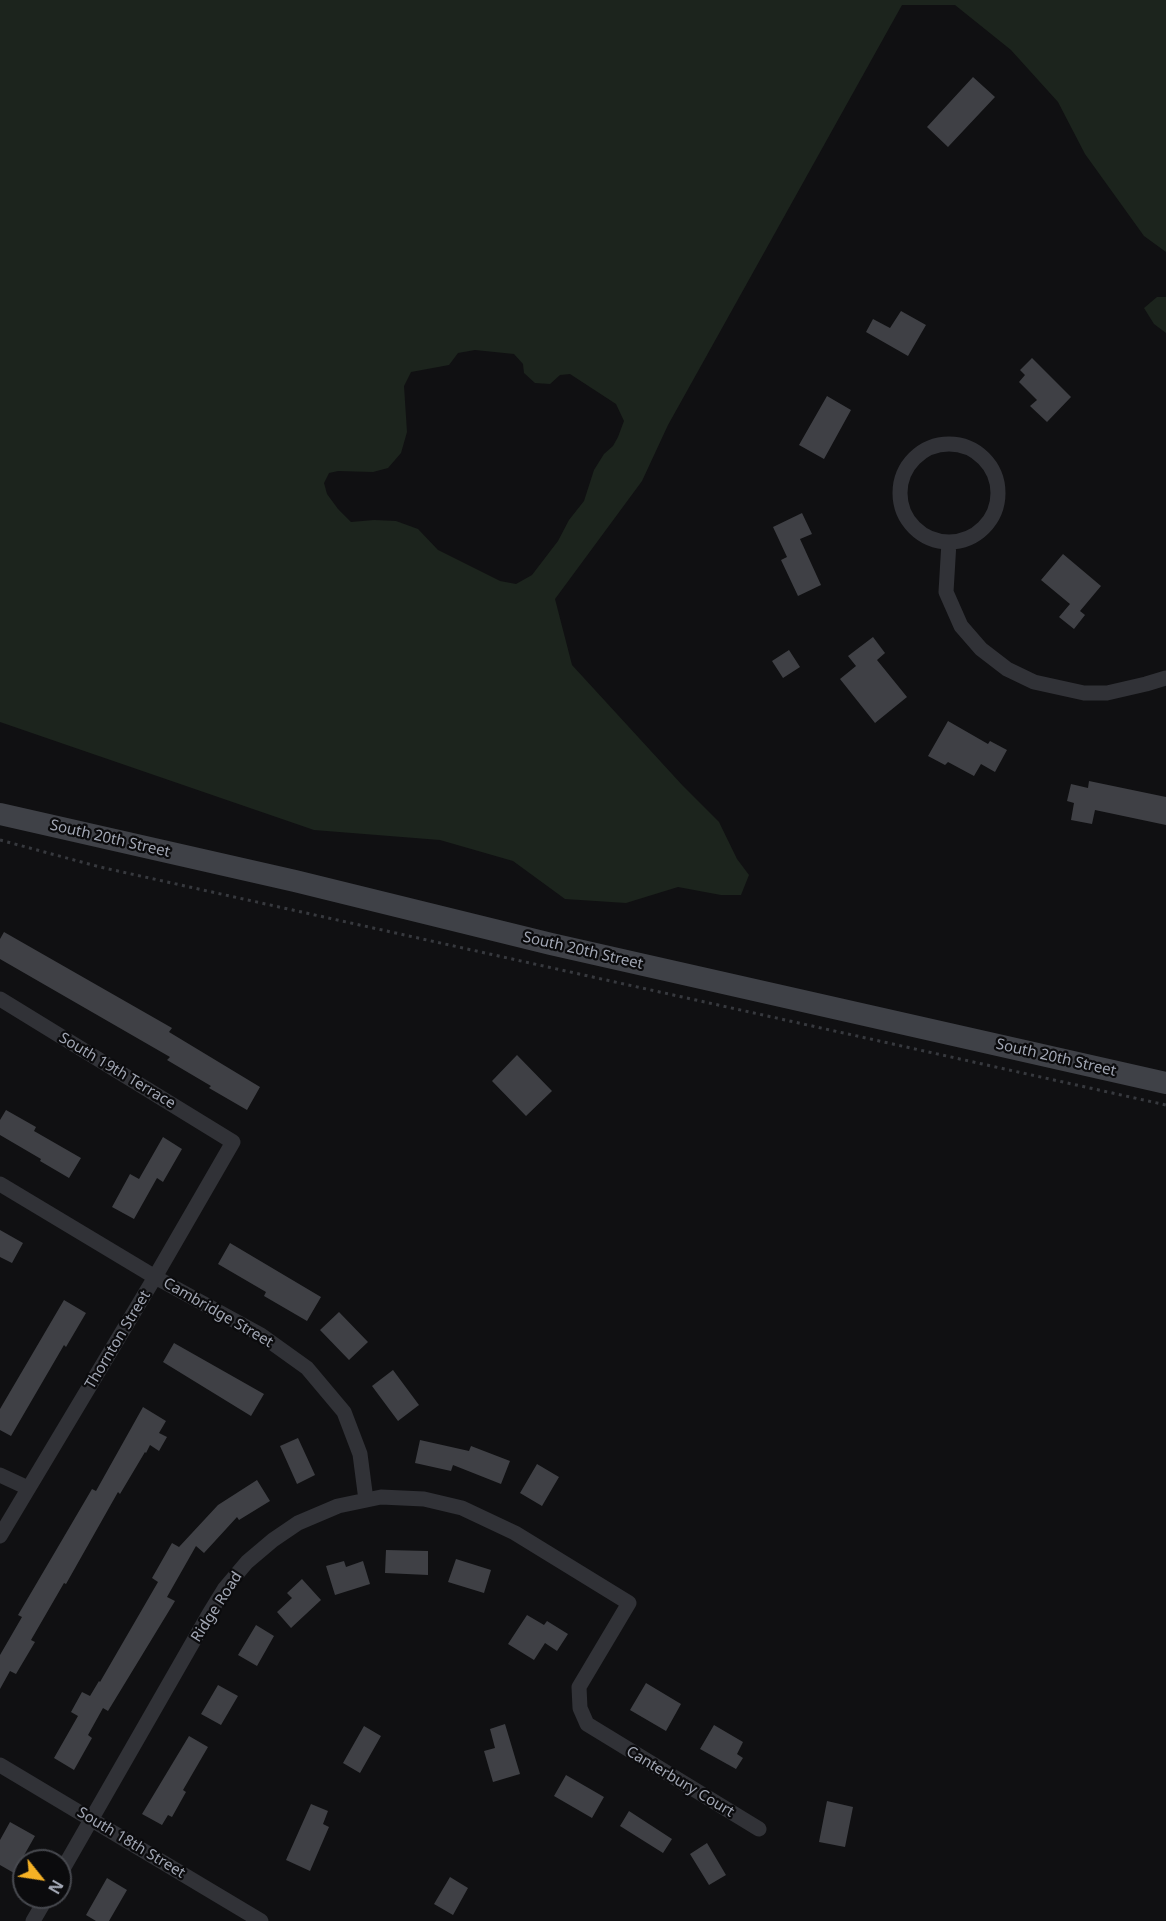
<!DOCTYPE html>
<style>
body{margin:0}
#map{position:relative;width:1166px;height:1921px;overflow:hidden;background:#101012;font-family:"Noto Sans",sans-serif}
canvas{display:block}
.north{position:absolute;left:12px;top:1849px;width:60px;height:60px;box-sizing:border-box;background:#0b0b0d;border:2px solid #47494f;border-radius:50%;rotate:120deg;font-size:16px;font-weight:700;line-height:24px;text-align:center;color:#a1a6b3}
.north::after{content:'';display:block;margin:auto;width:21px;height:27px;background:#f5b125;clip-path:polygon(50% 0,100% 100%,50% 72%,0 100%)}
</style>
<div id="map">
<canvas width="1166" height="1921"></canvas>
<div class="north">N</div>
</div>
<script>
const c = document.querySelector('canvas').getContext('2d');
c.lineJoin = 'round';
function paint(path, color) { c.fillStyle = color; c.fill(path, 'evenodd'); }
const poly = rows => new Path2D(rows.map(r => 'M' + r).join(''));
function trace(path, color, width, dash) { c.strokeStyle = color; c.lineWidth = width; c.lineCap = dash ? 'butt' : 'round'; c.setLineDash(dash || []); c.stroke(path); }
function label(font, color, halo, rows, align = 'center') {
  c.font = font + ' "Noto Sans",sans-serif'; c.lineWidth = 4.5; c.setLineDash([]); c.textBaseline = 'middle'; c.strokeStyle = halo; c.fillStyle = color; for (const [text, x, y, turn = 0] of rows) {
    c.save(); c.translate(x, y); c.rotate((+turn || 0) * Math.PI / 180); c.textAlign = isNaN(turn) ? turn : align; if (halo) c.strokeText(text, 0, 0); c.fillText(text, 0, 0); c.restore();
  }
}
paint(poly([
 [0,0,1166,0,1166,252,1144,236,1085,154,1058,102,1011,50,955,5,902,5,668,425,642,481,555,599,572,665,683,786,719,822,737,859,749,875,741,895,721,895,678,887,626,903,565,899,513,861,440,840,314,830,0,722],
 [475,350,514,354,523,364,524,373,535,383,550,384,560,375,570,374,616,404,624,421,618,437,613,446,604,454,594,470,584,501,569,520,558,541,532,575,516,584,500,581,438,550,418,529,396,521,374,520,351,522,338,509,327,494,324,483,329,473,338,471,373,472,388,468,401,453,407,432,404,386,411,372,449,365,458,353],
 [1157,297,1166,297,1166,333,1154,324,1144,308]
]), '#1c241d');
paint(poly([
 [973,77,995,97,948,147,927,127],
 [901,311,926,325,908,356,866,332,873,319,890,328],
 [1032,358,1071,397,1047,422,1030,406,1037,400,1019,382,1025,375,1020,370],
 [827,396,851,410,824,459,799,445],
 [802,513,812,534,800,539,821,585,798,596,781,560,787,557,773,527],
 [1063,554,1101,586,1080,611,1085,615,1074,629,1059,617,1070,604,1041,580],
 [873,637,885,653,877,660,907,697,875,723,840,679,856,666,848,656],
 [789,650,800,667,783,678,772,661],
 [948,721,988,744,990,741,1007,750,995,772,981,764,974,776,948,762,945,765,928,756],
 [1089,781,1166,797,1166,825,1095,810,1092,824,1071,820,1074,803,1067,801,1071,784,1088,788],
 [4,932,172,1028,169,1032,260,1087,247,1110,209,1088,211,1086,167,1060,170,1057,0,959,0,939],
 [517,1055,552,1091,526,1116,492,1081],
 [6,1110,36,1127,34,1131,81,1158,69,1178,40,1161,41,1159,0,1135,0,1120],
 [163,1137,182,1149,163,1182,157,1178,134,1219,112,1207,130,1174,139,1179],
 [0,1230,23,1243,12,1263,0,1257],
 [230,1243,321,1297,307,1321,264,1296,266,1292,218,1264],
 [64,1300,86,1313,66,1347,64,1345,11,1436,0,1430,0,1409],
 [339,1312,368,1342,349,1360,320,1330],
 [174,1343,264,1394,251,1416,163,1362],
 [393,1370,419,1405,398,1421,372,1386],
 [143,1407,166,1421,159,1433,167,1437,159,1451,150,1445,146,1453,145,1452,120,1494,118,1492,66,1584,64,1583,31,1640,35,1642,16,1674,10,1671,0,1689,0,1655,22,1617,18,1615,92,1489,96,1491],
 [298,1438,315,1475,297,1484,280,1446],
 [420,1440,469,1451,471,1446,510,1461,501,1484,453,1465,451,1471,415,1463],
 [537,1464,559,1477,542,1506,520,1493],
 [257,1480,270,1501,239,1520,237,1517,204,1553,196,1546,167,1597,175,1601,108,1711,103,1708,88,1735,92,1738,74,1770,54,1758,78,1716,71,1712,82,1692,90,1696,99,1681,100,1682,158,1582,152,1578,172,1543,179,1547,218,1505],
 [386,1550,428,1551,428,1575,385,1573],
 [456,1559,491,1570,484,1593,448,1582],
 [344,1561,346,1567,363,1561,370,1584,335,1595,326,1566],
 [302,1579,321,1600,291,1628,277,1612,292,1598,287,1593],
 [527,1615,544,1625,547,1621,568,1634,557,1651,545,1643,534,1660,508,1644],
 [256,1625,274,1636,257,1666,238,1655],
 [646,1683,681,1704,666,1731,630,1710],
 [218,1685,238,1696,221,1725,201,1714],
 [505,1724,520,1774,493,1782,484,1751,495,1748,490,1729],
 [714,1725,743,1742,737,1754,743,1758,736,1769,700,1749],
 [364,1726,381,1736,360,1773,343,1763],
 [189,1736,208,1747,183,1790,186,1792,172,1817,168,1815,162,1825,142,1814],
 [566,1775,604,1797,592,1818,554,1796],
 [827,1801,853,1807,845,1847,819,1842],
 [311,1804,328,1811,323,1824,329,1827,310,1871,286,1860],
 [629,1811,672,1839,663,1853,620,1826],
 [10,1822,35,1836,14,1873,0,1865,0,1840],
 [707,1843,726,1875,709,1885,690,1854],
 [450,1877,468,1888,453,1915,434,1904],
 [107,1878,127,1890,109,1921,96,1921,86,1915]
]), '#3f4045');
trace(poly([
 [0,840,100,867,1166,1105]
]), '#37393e', 3, [3, 4.5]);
trace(poly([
 '900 493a49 49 0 1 1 98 0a49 49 0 1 1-98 0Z',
 [949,542,946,592,961,626,981,649,1007,669,1034,682,1084,693,1107,693,1146,684,1166,678],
 [0,999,233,1142,155,1277,0,1536],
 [0,1184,155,1277,261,1335,307,1368,344,1412,360,1454,366,1500],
 [0,1475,28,1488],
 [0,1765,261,1921],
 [60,1874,209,1614,225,1588,247,1562,273,1540,298,1523,338,1506,381,1497,424,1499,462,1508,515,1533,629,1603,579,1687,580,1708,587,1724,759,1829],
 [33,1921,47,1897]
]), '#313237', 15);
trace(poly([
 [0,814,295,881,551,944,1166,1083]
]), '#3f4147', 22);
label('15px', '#a1a6b3', '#0b0b0d', [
 ["South 20th Street",110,839,13],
 ["South 20th Street",583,951,13],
 ["South 20th Street",1056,1058,13],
 ["South 19th Terrace",117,1071,31],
 ["Cambridge Street",218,1313,30],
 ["Thornton Street",118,1340,-59],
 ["Ridge Road",217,1607,-57],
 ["Canterbury Court",680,1782,31],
 ["South 18th Street",131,1843,31]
]);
</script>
